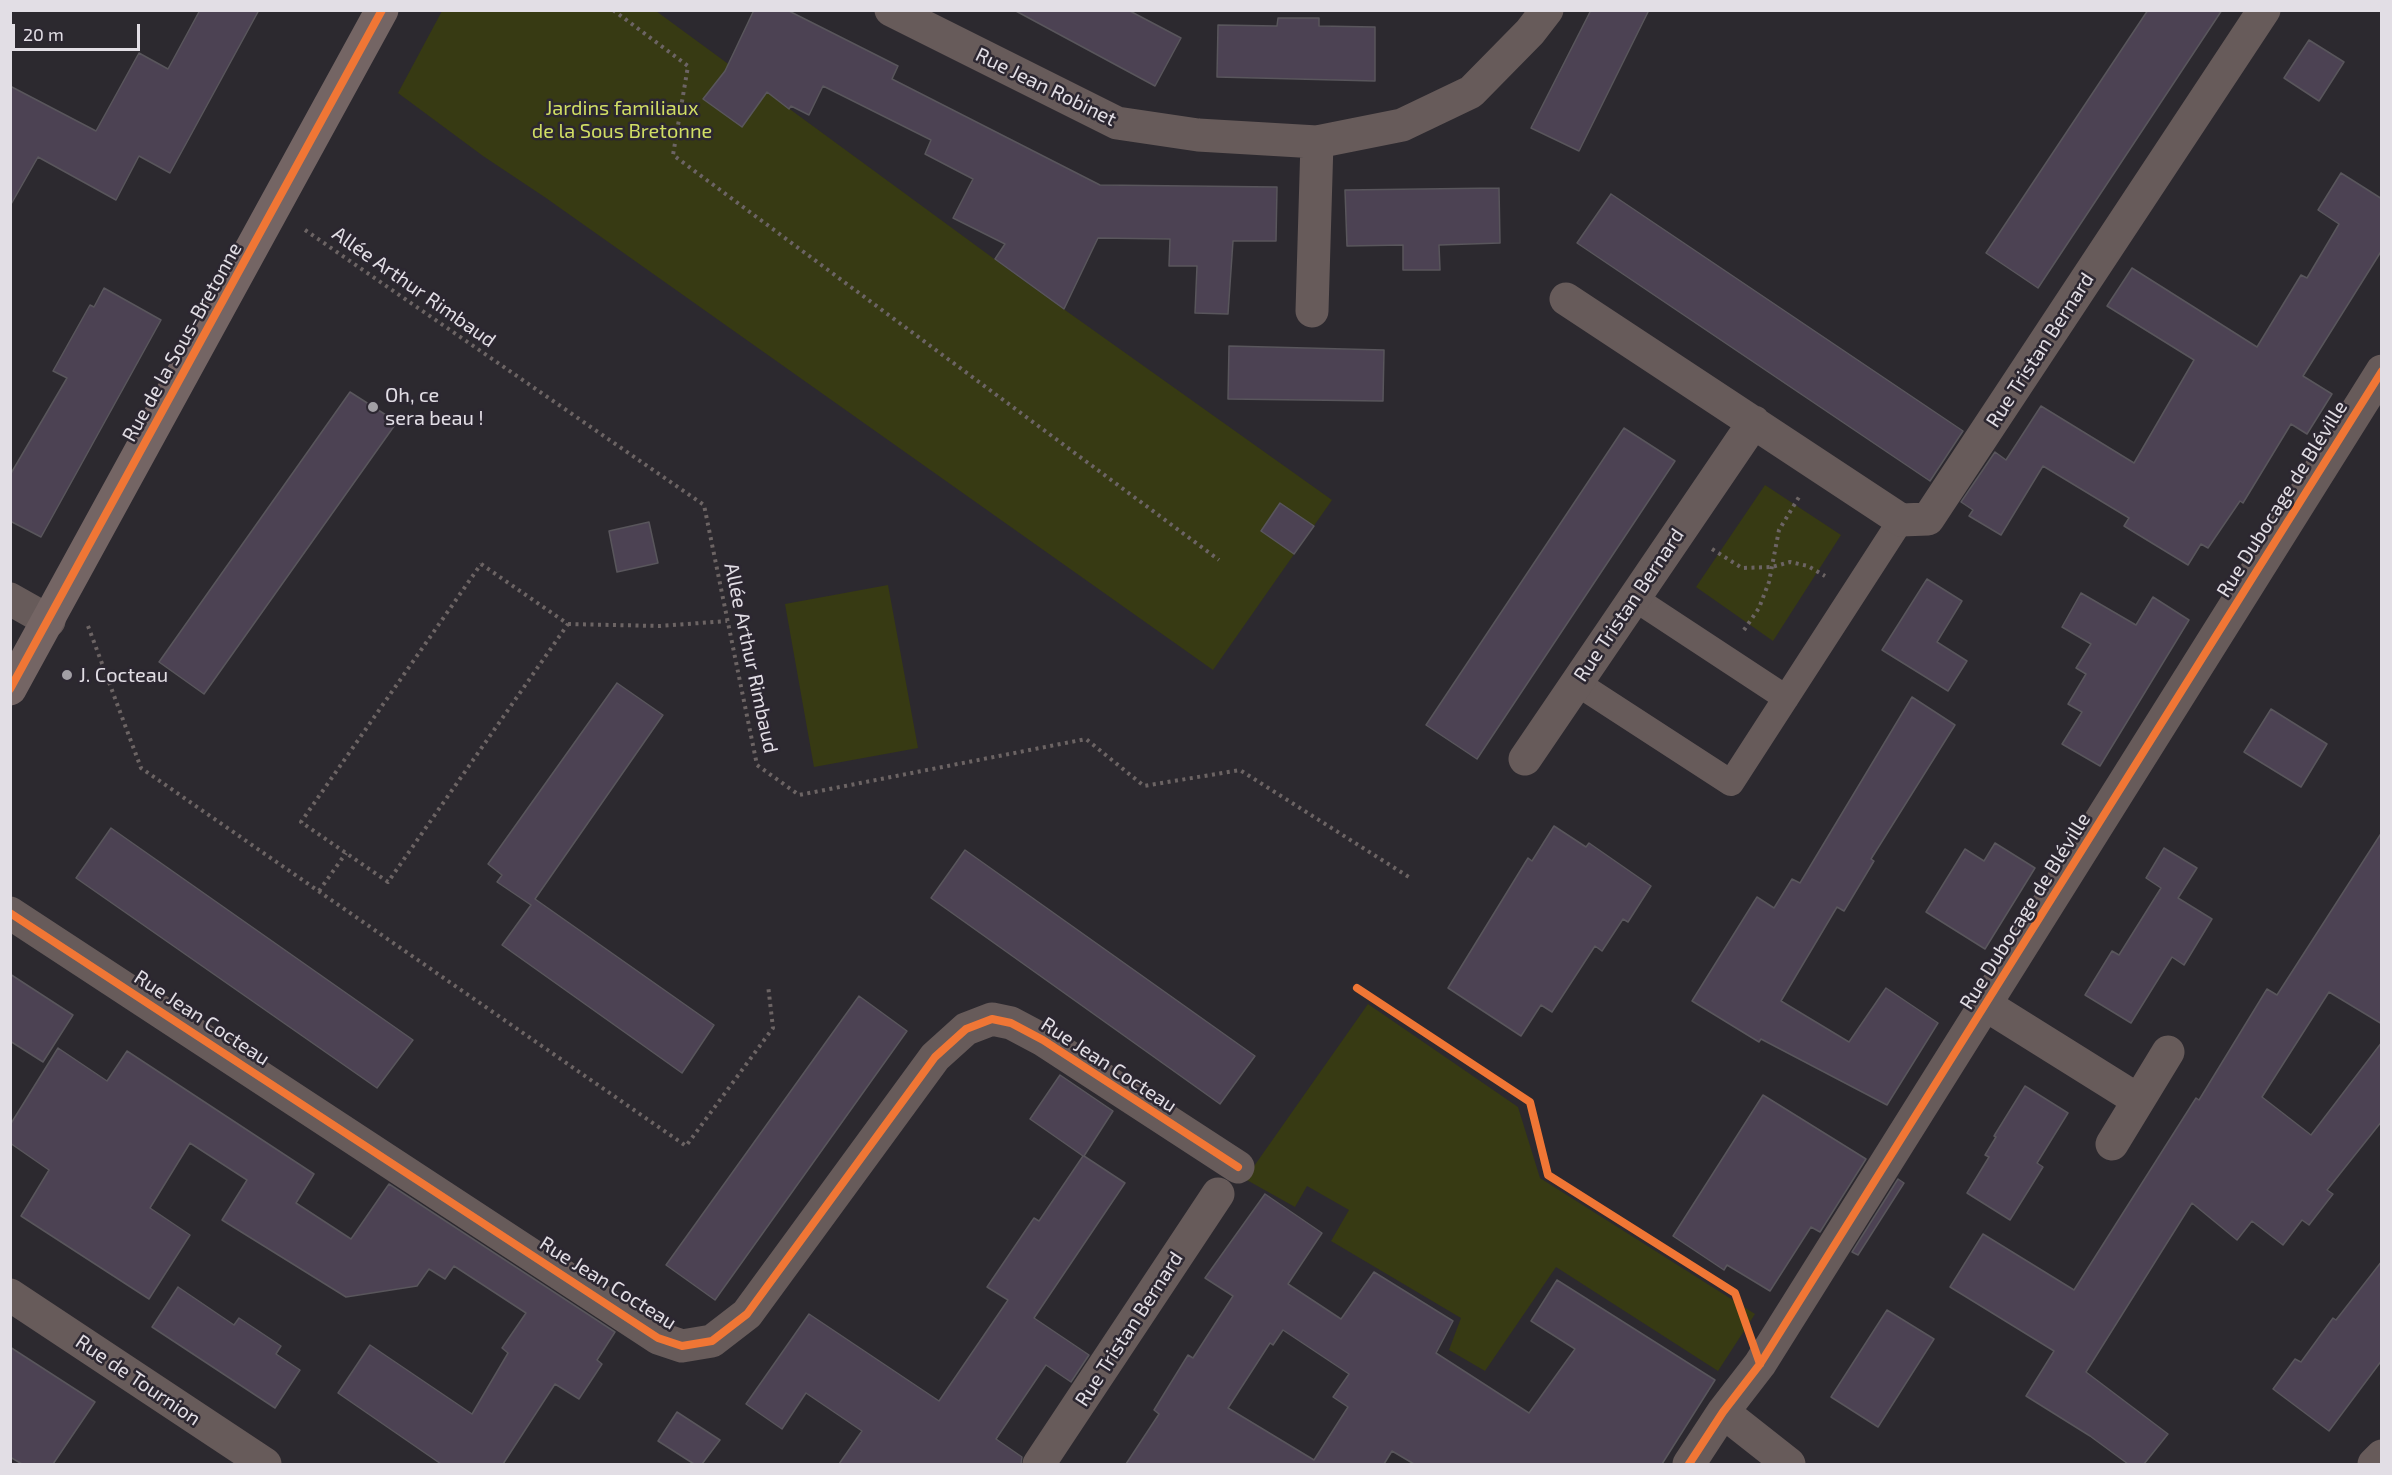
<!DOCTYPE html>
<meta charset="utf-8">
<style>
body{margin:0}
#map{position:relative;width:2392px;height:1475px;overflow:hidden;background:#2c292f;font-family:"Exo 2",sans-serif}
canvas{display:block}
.frame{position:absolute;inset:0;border:12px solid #e2dee5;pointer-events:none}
.scale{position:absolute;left:12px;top:24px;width:128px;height:27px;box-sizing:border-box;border:3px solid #e2dee5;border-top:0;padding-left:8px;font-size:18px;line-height:21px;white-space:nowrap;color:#e2dee5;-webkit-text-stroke:4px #2c2731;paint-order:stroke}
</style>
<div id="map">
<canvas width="2392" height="1475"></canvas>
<div class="frame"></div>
<div class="scale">20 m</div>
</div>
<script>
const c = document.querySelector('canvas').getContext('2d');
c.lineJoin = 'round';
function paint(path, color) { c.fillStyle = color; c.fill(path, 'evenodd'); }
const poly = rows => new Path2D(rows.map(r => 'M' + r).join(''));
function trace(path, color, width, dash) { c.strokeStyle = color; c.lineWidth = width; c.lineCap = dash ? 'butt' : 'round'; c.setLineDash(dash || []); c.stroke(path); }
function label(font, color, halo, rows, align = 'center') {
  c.font = font + ' "Exo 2",sans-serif'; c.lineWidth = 5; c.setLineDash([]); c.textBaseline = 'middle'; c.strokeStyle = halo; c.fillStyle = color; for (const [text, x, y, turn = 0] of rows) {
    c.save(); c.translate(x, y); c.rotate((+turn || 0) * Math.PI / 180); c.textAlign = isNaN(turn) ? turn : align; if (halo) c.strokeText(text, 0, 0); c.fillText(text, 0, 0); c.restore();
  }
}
paint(poly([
 [442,11,656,11,1027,283,1332,500,1213,670,546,198,483,156,398,93],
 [1765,485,1841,535,1773,641,1696,587],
 [888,585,918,748,814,767,785,604],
 [1368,1004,1518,1107,1540,1178,1755,1314,1718,1371,1556,1267,1485,1371,1449,1350,1461,1318,1331,1241,1349,1210,1307,1186,1295,1207,1245,1179]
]), '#373a13');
const building = poly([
 [200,10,259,10,170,173,139,156,116,200,38,157,10,206,10,86,96,131,139,53,168,69,200,10],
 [754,10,787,10,898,66,892,79,1100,185,1277,187,1276,241,1233,241,1228,314,1195,313,1197,266,1169,266,1170,239,1098,238,1064,309,995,259,1005,244,953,218,973,179,925,154,931,140,823,86,809,115,791,106,789,109,767,92,742,127,703,99,725,71,754,10],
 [1014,10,1128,10,1181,38,1155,86,1014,10],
 [1591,10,1649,10,1579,151,1531,128,1591,10],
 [2148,10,2222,10,2038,288,1986,253,2148,10],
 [1278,18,1319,18,1319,26,1375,27,1375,81,1217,77,1218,25,1277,26,1278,18],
 [2309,40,2344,62,2319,101,2284,78,2309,40],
 [2341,173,2382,199,2382,250,2303,376,2332,394,2307,434,2291,424,2243,503,2240,501,2208,548,2201,544,2188,565,2124,526,2129,518,2043,466,2001,535,1969,516,1973,510,1961,502,1995,452,2006,460,2041,406,2134,463,2194,360,2107,306,2132,268,2257,347,2301,275,2307,278,2339,224,2318,210,2341,173],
 [1499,188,1500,243,1439,245,1440,270,1403,270,1403,245,1347,246,1345,190,1499,188],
 [1611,194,1963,431,1930,481,1577,243,1611,194],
 [104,288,161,320,41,537,10,521,10,475,67,378,53,371,90,305,94,307,104,288],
 [1229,346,1384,350,1383,401,1228,399,1229,346],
 [350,392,397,422,204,694,159,662,350,392],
 [1624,428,1675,461,1477,759,1426,725,1624,428],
 [1280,503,1314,526,1294,554,1261,531,1280,503],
 [649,522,658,563,617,572,609,531,649,522],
 [1927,579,1962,601,1937,642,1967,661,1948,691,1882,650,1927,579],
 [2081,593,2136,625,2153,597,2189,620,2100,766,2062,744,2082,712,2068,704,2086,674,2076,668,2091,644,2062,627,2081,593],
 [617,683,663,715,535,899,714,1025,682,1073,502,945,531,905,497,882,502,875,488,864,617,683],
 [1912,697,1955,725,1871,859,1874,861,1844,911,1837,907,1781,1001,1849,1042,1886,988,1938,1023,1887,1105,1761,1039,1759,1042,1692,1001,1757,897,1774,908,1792,879,1800,883,1912,697],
 [2271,709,2327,744,2301,787,2244,752,2271,709],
 [1554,826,1586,847,1589,843,1651,886,1628,922,1623,919,1602,951,1595,946,1552,1012,1541,1005,1521,1036,1448,988,1528,858,1532,861,1554,826],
 [111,828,413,1040,377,1088,76,878,111,828],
 [2382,832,2382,1024,2329,992,2262,1097,2311,1135,2382,1042,2382,1121,2327,1190,2333,1194,2309,1225,2302,1220,2283,1245,2252,1221,2237,1240,2192,1203,2086,1372,2168,1434,2144,1464,2128,1464,2090,1436,2026,1396,2054,1351,1950,1287,1983,1234,2074,1290,2196,1098,2199,1100,2267,989,2277,995,2382,832],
 [1995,843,2035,868,1985,949,1926,912,1965,849,1984,861,1995,843],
 [2164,848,2197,868,2178,898,2212,919,2184,965,2172,957,2131,1023,2085,995,2112,951,2119,955,2161,888,2146,878,2164,848],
 [965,850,1255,1056,1220,1104,931,898,965,850],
 [10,974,73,1015,43,1062,10,1041,10,974],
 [859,996,907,1031,715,1300,666,1265,859,996],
 [58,1048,107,1081,127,1051,314,1174,296,1203,351,1239,389,1184,615,1332,597,1360,602,1364,579,1399,555,1384,503,1464,441,1464,338,1393,370,1345,472,1414,508,1353,502,1348,526,1313,454,1266,445,1279,429,1269,417,1286,346,1297,222,1220,247,1180,190,1143,150,1208,190,1235,149,1299,21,1216,49,1170,10,1143,10,1125,58,1048],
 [1060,1075,1113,1111,1084,1156,1125,1183,1034,1318,1089,1355,1071,1382,1046,1365,996,1439,1022,1457,1021,1464,839,1464,862,1431,806,1393,782,1429,746,1404,809,1314,939,1401,1008,1300,987,1287,1034,1218,1039,1221,1083,1156,1030,1119,1060,1075],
 [2025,1086,2068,1113,2037,1163,2043,1167,2010,1220,1967,1193,1989,1157,1985,1155,1996,1137,1994,1136,2025,1086],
 [1763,1095,1866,1159,1820,1232,1811,1227,1770,1291,1727,1265,1724,1270,1673,1236,1763,1095],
 [1898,1179,1904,1183,1858,1255,1852,1252,1898,1179],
 [1265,1194,1322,1233,1288,1284,1341,1319,1374,1272,1453,1321,1436,1353,1529,1413,1575,1349,1531,1321,1557,1280,1715,1380,1662,1464,1414,1464,1392,1451,1384,1464,1126,1464,1159,1414,1154,1410,1188,1355,1193,1358,1233,1296,1205,1278,1265,1194],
 [1283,1330,1349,1374,1333,1397,1348,1407,1314,1460,1228,1408,1270,1343,1273,1345,1283,1330],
 [2382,1261,2382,1360,2329,1431,2273,1389,2295,1359,2301,1362,2333,1318,2336,1320,2382,1261],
 [178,1287,234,1325,239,1318,281,1346,276,1354,300,1370,275,1408,152,1327,178,1287],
 [1887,1310,1934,1339,1878,1427,1831,1397,1887,1310],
 [10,1347,95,1402,53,1464,22,1464,10,1457,10,1347],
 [677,1412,720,1440,702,1464,694,1464,658,1441,677,1412]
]);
paint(building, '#4c4253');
trace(building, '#59565c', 1.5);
trace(poly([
 [613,10,688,66,673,155,1219,560],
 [305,230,704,505,757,765,799,795,1086,739,1144,786,1240,770,1412,879],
 [1712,549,1742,568,1772,567,1790,562,1808,566,1825,576],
 [481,564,568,624,388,882,301,822,481,564],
 [568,624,660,626,727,621],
 [88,626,141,768,686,1146,773,1028,768,985],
 [1744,630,1759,608,1769,582,1779,530,1799,497],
 [319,891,346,853]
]), '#6c6464', 4, [3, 4.5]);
trace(poly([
 [1634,598,1786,698],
 [1577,683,1731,783,1901,520]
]), '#675b5a', 26);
trace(poly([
 [891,10,1117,123,1198,135,1317,142,1402,125,1471,92,1530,32,1547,10],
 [1566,299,1901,520,1928,519,2264,10],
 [1312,311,1317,142],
 [10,599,49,621],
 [1525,759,1754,422],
 [10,913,658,1338,682,1346,712,1341,747,1314,935,1057,966,1029,992,1019,1011,1023,1043,1040,1238,1167],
 [1986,1005,2138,1100],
 [2112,1144,2168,1052],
 [10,1295,265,1464],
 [1723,1412,1789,1464],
 [1039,1464,1218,1194],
 [1689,1464,1723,1412,1760,1364,2382,371],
 [2374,1464,2382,1456]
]), '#675b5a', 33);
trace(poly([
 [10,689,382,10]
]), '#746564', 33);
trace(poly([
 [10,689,382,10],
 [10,913,658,1338,682,1346,712,1341,747,1314,935,1057,966,1029,992,1019,1011,1023,1043,1040,1238,1167],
 [1357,988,1530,1102,1548,1175,1735,1293,1760,1364],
 [1689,1464,1723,1412,1760,1364,2382,371]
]), '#f07635', 8);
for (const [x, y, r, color] of [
 [373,407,6,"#a29fa5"],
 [67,675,6,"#a29fa5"]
]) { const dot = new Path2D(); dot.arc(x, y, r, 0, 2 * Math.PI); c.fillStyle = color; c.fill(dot); trace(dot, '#2c2731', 2); }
label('20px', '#e2dee5', '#2c2731', [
 ["Rue Jean Robinet",1046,87,26],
 ["Allée Arthur Rimbaud",414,287,35],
 ["Rue de la Sous-Bretonne",182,342,-61],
 ["Rue Tristan Bernard",2040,350,-57],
 ["Rue Dubocage de Bléville",2282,499,-58],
 ["Rue Tristan Bernard",1629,605,-56],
 ["Allée Arthur Rimbaud",751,658,78],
 ["Rue Dubocage de Bléville",2025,911,-58],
 ["Rue Jean Cocteau",202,1018,33],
 ["Rue Jean Cocteau",1109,1065,33],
 ["Rue Jean Cocteau",608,1283,32],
 ["Rue Tristan Bernard",1129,1329,-57],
 ["Rue de Tournion",138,1380,34]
]);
label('20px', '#d1de64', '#2c2731', [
 ["Jardins familiaux",622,108],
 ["de la Sous Bretonne",622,131]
]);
label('20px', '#e2dee5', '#2c2731', [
 ["Oh, ce",385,395],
 ["sera beau !",385,418],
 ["J. Cocteau",79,675]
], 'left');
</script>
